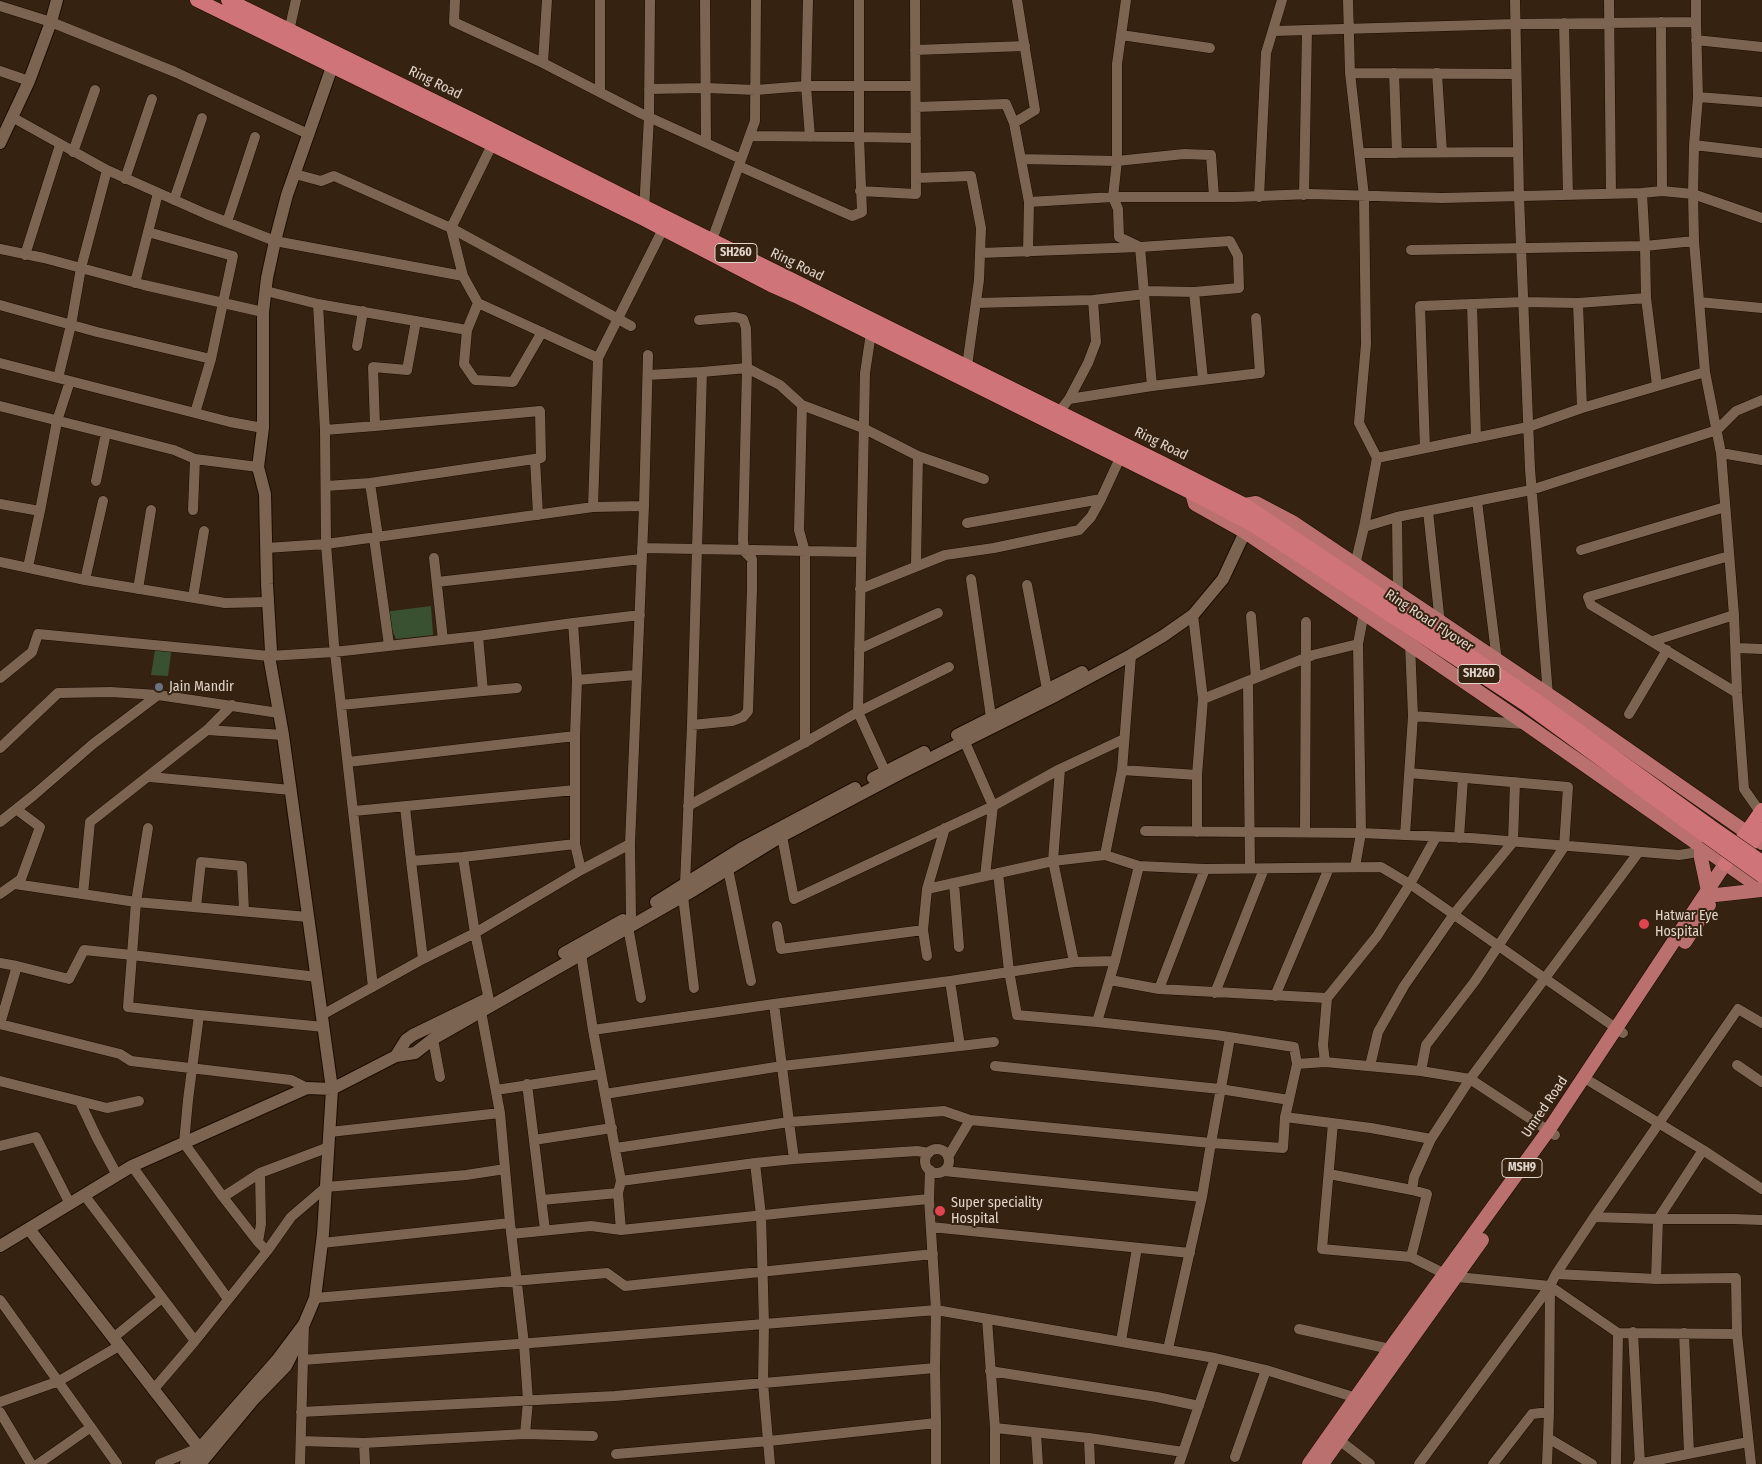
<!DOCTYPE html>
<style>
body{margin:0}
canvas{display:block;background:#352211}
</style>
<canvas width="1762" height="1464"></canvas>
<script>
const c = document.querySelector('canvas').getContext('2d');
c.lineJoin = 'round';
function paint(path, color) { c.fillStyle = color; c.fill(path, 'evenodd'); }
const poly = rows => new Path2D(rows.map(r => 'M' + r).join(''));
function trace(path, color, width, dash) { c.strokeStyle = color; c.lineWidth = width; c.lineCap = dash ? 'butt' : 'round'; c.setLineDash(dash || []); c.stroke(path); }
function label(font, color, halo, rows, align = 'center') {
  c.font = font + ' "Fira Sans Condensed",sans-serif'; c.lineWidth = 4; c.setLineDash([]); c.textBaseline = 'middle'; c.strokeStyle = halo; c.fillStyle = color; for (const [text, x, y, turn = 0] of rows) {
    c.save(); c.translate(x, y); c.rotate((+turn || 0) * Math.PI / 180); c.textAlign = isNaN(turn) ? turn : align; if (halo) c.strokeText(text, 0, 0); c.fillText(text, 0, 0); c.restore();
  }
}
paint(poly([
 [431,606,433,635,396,639,384,612],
 [156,644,172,646,168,676,151,675]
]), '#395130');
const minor = poly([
 [455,0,454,22,543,63],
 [547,0,543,63,642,114,741,159],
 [705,0,706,143],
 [859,0,859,137,916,138],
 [1017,0,1035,110,1014,123,1029,202,1113,197,1118,209,1119,237,1140,247,1230,241,1238,256,1239,288,1194,292],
 [1126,0,1117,64,1117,161,1113,197,1235,197,1310,194,1442,198,1642,193,1645,246,1694,241,1705,372,1721,453,1734,615,1737,693,1744,789,1760,812],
 [1348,0,1350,73,1364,196,1366,344,1359,423,1377,458,1528,427,1582,408,1705,372],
 [1515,0,1519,196,1530,469,1548,695],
 [1609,0,1611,194],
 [1696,0,1696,22],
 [0,6,51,22,175,72,308,134],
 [1661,22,1662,191],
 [1564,23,1568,195],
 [289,31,296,0],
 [1274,31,1515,24,1696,22,1698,97,1694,145,1693,194,1762,218],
 [1121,35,1210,48],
 [1696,40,1762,47],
 [915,50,1025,46],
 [0,71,29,81],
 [1350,73,1516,74],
 [1394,73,1397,153],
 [1437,73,1442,152],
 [649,89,706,88,756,90,806,86,808,0],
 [600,92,600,0],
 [1698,97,1762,102],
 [916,107,1006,104,1014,123],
 [12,117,107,170,206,214,275,241,463,276],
 [810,137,806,86,915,86],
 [492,145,451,228,463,276,478,303,598,358],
 [1694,145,1762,153],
 [73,152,95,90],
 [1359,153,1518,152],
 [1021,159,1117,161,1184,154,1211,155,1214,197],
 [739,166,852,216,862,212,859,137,750,136],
 [295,174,321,181,334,176,451,228,631,326],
 [916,178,971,176,981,228,979,280,967,366],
 [125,179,152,99],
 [860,191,916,194,915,0],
 [1642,193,1662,191,1693,194,1694,241],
 [1304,195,1307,30],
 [1259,197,1266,53,1282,0],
 [174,200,202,118],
 [644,211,649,117,650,0],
 [227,222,255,137],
 [148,232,233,256,211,359],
 [712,240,755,121,756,0],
 [0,249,44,258,144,285,263,312],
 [1411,250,1645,246,1646,298,1657,385],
 [1028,252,1029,202],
 [980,253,1140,247,1152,386,1069,399,1055,417],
 [25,255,60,145],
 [135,283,158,193],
 [266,291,318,304,325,430,326,544,334,644,373,987],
 [1145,291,1194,292,1203,379],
 [1699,302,1762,308],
 [976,303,1093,300,1145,294],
 [1578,303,1582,408],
 [318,304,467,330,478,303],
 [1472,304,1476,438],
 [0,305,97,332,211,359,195,413,230,422,263,428],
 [467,330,464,364,475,380,513,382,542,332],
 [871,333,865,373,858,712,885,771],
 [357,346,363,311],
 [0,363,195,413],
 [702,372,747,368,780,385,802,405],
 [648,375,702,372,692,725,685,884],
 [58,378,71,325,81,268,107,170],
 [1152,386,1260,373,1256,318],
 [1069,399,1088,363,1096,342,1093,300],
 [0,406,174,450,195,459,258,467],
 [325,430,375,426],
 [1425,448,1420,306,1524,302,1578,303,1646,298],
 [1721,453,1762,460],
 [535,459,538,515],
 [96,481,106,433],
 [326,486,370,483],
 [1477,501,1497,661],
 [0,504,40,511],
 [593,507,644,506],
 [193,510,195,459],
 [1428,511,1440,623],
 [967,523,1101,499,1120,458],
 [1364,527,1397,517],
 [378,537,370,483,541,458,540,411,375,426,373,367,407,370,416,321],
 [374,538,389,645],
 [266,548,326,544,593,507,598,358,663,229],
 [642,548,861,552],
 [1581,550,1725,507],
 [1729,556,1588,597,1591,605,1737,693],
 [434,558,443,640],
 [0,562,85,580,225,603,268,602],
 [916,565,918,456],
 [1355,565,1364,527,1377,458],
 [28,567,40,511,57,421,70,381],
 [971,579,991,717],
 [85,580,103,501],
 [437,582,641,559],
 [1027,585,1047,689],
 [138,589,151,510],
 [860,589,945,555,994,548,1079,530,1091,517,1101,499],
 [1398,595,1397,517,1531,490,1717,430,1736,411,1762,400],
 [193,597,204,531],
 [1251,616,1256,678],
 [478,636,573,623],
 [1653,641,1734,615],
 [1736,648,1762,649],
 [859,649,938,613],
 [636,675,577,680,573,623,640,615],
 [0,678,32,652,38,634,269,656,334,652,478,636,483,691,341,705],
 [1248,681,1250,868],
 [483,691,517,688],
 [1203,699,1313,655,1358,644,1364,612],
 [1629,714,1667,650],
 [1413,716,1524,724],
 [692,725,732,721,743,717,748,711,752,589,752,559,744,551,743,540,747,368,746,328,743,319,735,317,699,320],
 [207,730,232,705],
 [575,736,577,680],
 [964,740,993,806,985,876],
 [805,743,805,552,799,530,802,405,863,428,918,456,984,479],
 [0,748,58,693,111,692,158,695,279,713],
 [348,762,575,736,575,844,581,870],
 [1060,769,1053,861,1074,962],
 [1122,770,1197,775,1203,699,1193,615],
 [1409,773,1568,787,1564,847,1475,981,1426,1045,1421,1071],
 [150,777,291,790],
 [688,806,811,739,858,712,949,667],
 [405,807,411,861],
 [354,811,575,790],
 [0,822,34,795,93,744,158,695],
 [148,828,136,902,132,955,317,977],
 [1145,831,1361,833,1471,838,1679,855,1692,853,1703,842],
 [1305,831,1306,622],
 [1197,832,1197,775],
 [1405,835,1413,716,1410,644],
 [782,836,794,899,993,806,1060,769,1124,739],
 [1459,838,1463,778],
 [463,857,475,933,490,1005],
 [1139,866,1205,869,1381,867,1413,886,1623,1033],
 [1355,867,1361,833,1358,644],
 [728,869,751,981],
 [1205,869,1159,989,1327,998,1323,1045,1325,1062,1421,1071,1470,1079,1555,1135],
 [998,873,1009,971,1017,1015,1097,1022],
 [954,883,959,947],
 [15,884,136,902,308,917],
 [927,889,1053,861,1105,855],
 [0,894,21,879,40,827,16,809],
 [83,894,90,822,207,730,283,735],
 [683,896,694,988],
 [196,907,201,862,242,866,244,911],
 [631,916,630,844,644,506,648,355],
 [777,926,781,949,923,930,927,956],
 [628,927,641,998],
 [923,930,927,889,945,828],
 [581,954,593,1030,774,1004],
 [423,959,411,861,463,857,575,844],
 [1115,961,1097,1022,1216,1035,1294,1047,1297,1064],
 [0,963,17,966,0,1024],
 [17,966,69,979,84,950,132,955,128,1007,199,1015,188,1100,184,1143,223,1197,260,1173,261,1224,258,1242,267,1251],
 [1110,980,1159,989],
 [1215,993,1264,869],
 [1275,996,1329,868],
 [1327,998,1377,936,1410,884,1436,837],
 [199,1015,324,1027],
 [322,1015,423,959,475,933,581,870,630,844],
 [0,1024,120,1054,131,1061,291,1080,307,1088],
 [593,1030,621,1181,618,1193,621,1230],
 [1230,1038,1211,1143,1283,1148,1285,1117],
 [433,1039,440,1077],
 [960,1046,994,1042],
 [1737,1065,1762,1082],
 [995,1066,1220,1089,1289,1100,1285,1117,1371,1128,1431,1139,1470,1079,1638,853],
 [1370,1066,1378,1032,1404,986,1454,914,1513,842,1515,782],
 [0,1081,107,1108,139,1101],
 [1591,1082,1703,1150,1762,1189],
 [527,1084,545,1230],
 [496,1090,601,1074],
 [605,1094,782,1066,960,1046,950,981],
 [1289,1100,1297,1064,1325,1062],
 [80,1102,97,1138,117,1175],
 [500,1113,505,1169],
 [970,1120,1211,1143,1202,1197,1168,1349],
 [1333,1123,1322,1249,1411,1257,1445,1274,1457,1277,1550,1286,1618,1333,1616,1464],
 [330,1132,500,1113,480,1006],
 [534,1140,612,1128],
 [0,1146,36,1137,70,1204],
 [616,1148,789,1122,794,1159],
 '925 1161a12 12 0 1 1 24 0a12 12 0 1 1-24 0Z',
 [948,1157,970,1120,944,1111,789,1122,774,1004,950,981,1074,962,1115,961,1139,866,1105,855,1122,770,1131,655],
 [132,1166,228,1299],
 [944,1171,1202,1197],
 [260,1173,329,1147],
 [1329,1174,1412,1190],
 [621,1181,755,1163],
 [85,1196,195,1341],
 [223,1197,258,1242],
 [542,1200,618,1193],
 [1594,1217,1658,1219,1733,1219,1762,1220],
 [931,1227,1190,1253],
 [511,1234,591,1226,621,1230,812,1210,929,1199],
 [322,1243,510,1223,524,1344,528,1401,525,1434],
 [1411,1257,1427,1194,1412,1190,1414,1177,1431,1139],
 [1556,1274,1656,1279,1736,1278,1737,1334,1751,1464],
 [1656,1279,1658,1219,1703,1150],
 [315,1298,607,1273,625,1286,933,1254],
 [0,1300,117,1464],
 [987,1319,995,1428,995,1464],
 [1299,1329,1390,1349],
 [1633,1332,1640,1464],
 [1618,1333,1737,1334],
 [1684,1333,1689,1453],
 [113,1338,162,1298],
 [1121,1341,1137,1248],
 [1215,1358,1266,1370,1360,1399],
 [303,1360,531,1343,936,1310,1215,1358,1179,1464],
 [935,1368,936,1423],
 [990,1371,1157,1397,1199,1406],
 [153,1390,195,1341,267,1251,291,1217,326,1187,466,1175,505,1169,510,1223],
 [0,1402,59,1381,119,1346],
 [0,1412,31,1464],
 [301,1412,615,1396,935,1368,936,1310,929,1199,930,1170],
 [995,1428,1089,1438,1183,1452],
 [1036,1433,1038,1464],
 [1334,1436,1370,1464],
 [1089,1438,1090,1464],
 [1548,1438,1592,1464],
 [301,1441,364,1443],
 [616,1454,769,1441,936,1423,936,1464],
 [1235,1457,1266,1370],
 [38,1464,91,1427],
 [160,1464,199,1448],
 [300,1464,304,1324],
 [365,1464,364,1443,525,1434,593,1436],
 [770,1464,763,1383,764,1324,761,1215,755,1163,794,1159,917,1151,929,1153],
 [1419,1464,1550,1286,1556,1274,1594,1217,1738,1009,1762,1023],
 [1493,1464,1532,1414,1549,1412,1550,1286],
 [1547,1464,1549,1412],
 [1638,1464,1748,1442]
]);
const tertiary = poly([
 [0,143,29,81,51,22,57,0],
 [957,735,1082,672],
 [873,778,924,752],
 [656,902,742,848,855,788],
 [564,953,623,920],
 [396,1056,406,1040,413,1035,487,999],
 [29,1229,199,1448],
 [0,1246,132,1166,307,1088,332,1089,396,1056,415,1053,433,1039,694,890,782,836,901,773,1051,698,1131,655,1163,636,1193,615,1223,579,1245,532],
 [186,1464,277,1360,304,1324,315,1298,323,1234,332,1089,283,735,269,656,271,651,267,584,265,494,258,467,263,428,263,312,267,278,275,241,287,195,332,67],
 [200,1464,254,1399,286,1366,293,1352,293,1340]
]);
const primary = poly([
 [1192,493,1195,504,1245,532,1526,724,1762,889],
 [1245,505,1256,503,1294,523,1564,705,1762,843],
 [1701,847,1701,858,1708,891],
 [1716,895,1762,890],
 [1685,942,1709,905],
 [1309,1464,1390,1349,1548,1131,1725,864],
 [1322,1464,1482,1240]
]);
const trunk = poly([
 [197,0,644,219,771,285,796,296,1192,493,1253,525,1528,706,1706,836],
 [228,0,473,120,645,207,1158,461,1245,505,1533,698,1710,826],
 [1739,859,1762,830],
 [1725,864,1762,810]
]);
trace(minor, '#1c0b00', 11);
trace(tertiary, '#1c0b00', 14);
trace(primary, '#1c0b00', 15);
trace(trunk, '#1c0b00', 15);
trace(minor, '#7b6552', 10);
trace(tertiary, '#7b6552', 12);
trace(primary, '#ba706f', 14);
trace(trunk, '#cf7478', 14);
const trunkBridge = poly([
 [1710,826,1762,862],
 [1706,836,1762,876]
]);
trace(trunkBridge, '#1c0b00', 15, []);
trace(trunkBridge, '#cf7478', 14);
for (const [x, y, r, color] of [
 [159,687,5,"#6b7280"],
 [1644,924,6,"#e0444e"],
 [940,1211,6,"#e0444e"]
]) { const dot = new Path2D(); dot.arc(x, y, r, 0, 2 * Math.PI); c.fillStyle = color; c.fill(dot); trace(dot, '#352211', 2); }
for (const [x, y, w] of [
 [736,253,42],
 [1479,674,42],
 [1522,1168,40]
]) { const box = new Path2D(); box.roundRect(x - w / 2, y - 9.5, w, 19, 4); c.fillStyle = '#352211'; c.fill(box); trace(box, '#e2d5cb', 1); }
label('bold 12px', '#e2d5cb', null, [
 ["SH260",736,253],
 ["SH260",1479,674],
 ["MSH9",1522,1168]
]);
label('14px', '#e2d5cb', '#352211', [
 ["Ring Road",435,83,26],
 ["Ring Road",797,265,26],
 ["Ring Road",1161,444,26],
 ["Ring Road Flyover",1429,621,33],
 ["Umred Road",1545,1107,-56]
]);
label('14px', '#e2d5cb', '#352211', [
 ["Jain Mandir",169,687],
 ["Hatwar Eye",1655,916],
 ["Hospital",1655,932],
 ["Super speciality",951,1203],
 ["Hospital",951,1219]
], 'left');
</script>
